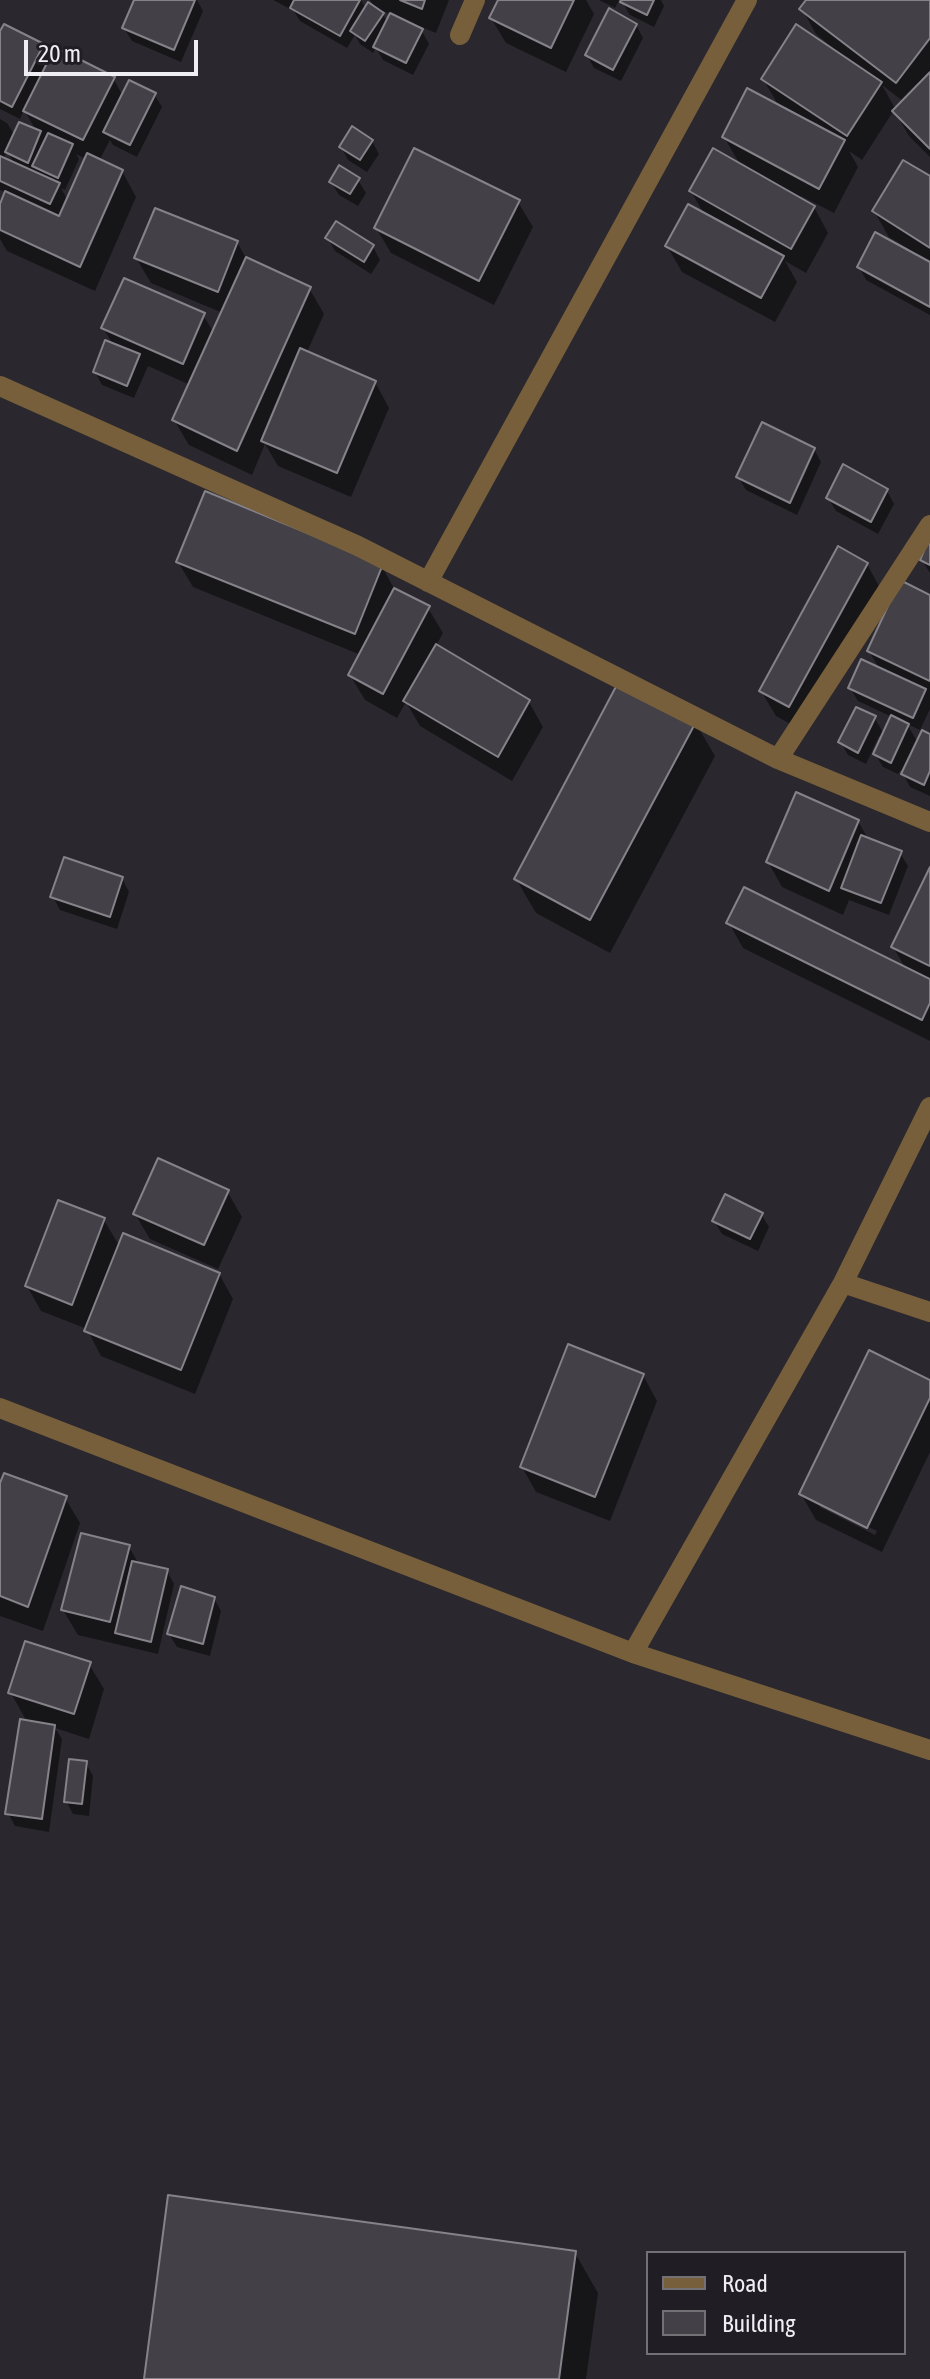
<!DOCTYPE html>
<style>
body{margin:0}
#map{position:relative;width:930px;height:2379px;overflow:hidden;background:#2a282e;font-family:"Asap Condensed",sans-serif}
canvas{display:block}
.legend{position:absolute;left:646px;top:2251px;width:260px;height:104px;box-sizing:border-box;background:#201e24;border:2px solid #737176;margin:0;padding:10px 14px;list-style:none;font-size:24px;color:#efeef2}
.legend li{display:flex;align-items:center;gap:16px;height:40px}
.legend b{width:40px;border:2px solid #737176}
.scale{position:absolute;left:24px;top:40px;width:174px;height:36px;box-sizing:border-box;border:4px solid #efeef2;border-top:0;padding-left:10px;font-size:24px;line-height:28px;white-space:nowrap;color:#efeef2;-webkit-text-stroke:6px #201e24;paint-order:stroke}
</style>
<div id="map">
<canvas width="930" height="2379"></canvas>
<ul class="legend">
<li><b style="height:10px;background:#775f3b"></b>Road</li>
<li><b style="height:22px;background:#434047"></b>Building</li>
</ul>
<div class="scale">20 m</div>
</div>
<script>
const c = document.querySelector('canvas').getContext('2d');
c.lineJoin = 'round';
function paint(path, color) { c.fillStyle = color; c.fill(path, 'evenodd'); }
const poly = rows => new Path2D(rows.map(r => 'M' + r).join(''));
function trace(path, color, width, dash) { c.strokeStyle = color; c.lineWidth = width; c.lineCap = dash ? 'butt' : 'round'; c.setLineDash(dash || []); c.stroke(path); }
paint(poly([
 [136,0,197,0,203,11,181,62,132,41,124,28],
 [273,0,361,0,366,9,375,9,370,0,449,0,436,33,419,26,429,44,413,75,383,60,376,48,373,53,360,44,355,35,347,48,300,21,294,11],
 [380,10,392,15,388,23],
 [500,0,586,0,594,14,566,72,506,43,491,18],
 [599,0,619,0,615,8],
 [621,0,661,0,664,6,654,27,630,15],
 [808,0,930,0,930,157,909,136,894,110,862,160,849,151,858,167,834,213,801,196,799,199,814,207,828,233,806,273,785,261,797,282,775,322,682,272,667,246,705,216,691,191,741,166,724,137,780,108,763,79,833,48,816,34,802,9],
 [882,85,904,102,896,110],
 [636,25,643,38,621,81,594,68,587,55],
 [0,35,42,45,51,60,113,78,123,96,154,94,162,107,137,157,113,145,110,140,99,161,122,171,136,197,95,291,7,251,0,239,0,209,7,193,0,190,0,119,7,123,15,136,37,132,24,110,20,119,0,109],
 [7,151,15,165,3,160],
 [76,154,86,159,68,201,61,188,65,190,79,159],
 [372,141,379,154,367,172,348,160,341,147],
 [930,179,930,315,866,280,859,267,908,253,910,250,889,237,874,211],
 [358,180,366,193,358,206,339,195,331,182],
 [518,202,533,227,494,305,391,253,376,228],
 [328,238,373,247,380,260,371,274,335,251],
 [237,242,247,260,309,288,324,314,307,352,375,382,389,408,351,497,278,466,265,444,252,475,189,445,174,420,190,385,148,366,134,398,102,385,95,372,114,346,103,328,203,315,214,333,223,313,151,283,136,258],
 [814,449,821,462,797,515,746,490,738,477],
 [887,491,894,504,878,534,836,511,828,498],
 [930,542,930,573,922,560],
 [178,562,381,565,396,592,428,608,443,633,436,646,529,702,543,727,512,781,420,726,406,702,397,718,365,700,350,675,361,655,193,587],
 [867,564,881,590,803,731,776,716,761,691],
 [930,597,930,709,920,730,907,724,918,743,930,736,930,796,910,787,901,770,898,774,883,767,875,754,883,737,879,736,866,764,848,755,841,742,874,717,884,734,892,717,858,701,850,688,880,670,869,651],
 [695,722,715,756,610,953,536,913,516,879],
 [858,821,869,841,900,853,908,866,889,915,849,900,843,915,782,887,768,862],
 [930,871,930,1041,743,948,729,923,906,969,893,947],
 [122,878,129,892,117,929,60,910,53,897],
 [227,1191,242,1217,218,1269,150,1239,135,1214],
 [761,1214,769,1227,758,1251,722,1234,714,1221],
 [104,1220,120,1247,219,1274,233,1299,195,1394,101,1356,87,1329,41,1311,27,1286],
 [643,1375,657,1401,610,1521,536,1492,522,1467],
 [930,1382,930,1452,882,1552,816,1520,801,1494],
 [820,1503,877,1531,875,1535,820,1507],
 [0,1484,65,1498,80,1523,43,1631,0,1616],
 [129,1547,139,1564,167,1571,174,1584,158,1654,78,1635,63,1610],
 [214,1598,221,1611,210,1656,177,1647,169,1634],
 [89,1664,104,1689,89,1739,55,1728,62,1739,49,1832,15,1826,8,1813,27,1722,11,1693],
 [86,1763,93,1776,89,1816,73,1814,66,1801],
 [575,2253,598,2293,586,2379,146,2379]
]), '#0007');
const building = poly([
 [134,0,195,0,174,50,122,28,134,0],
 [294,0,360,0,340,36,290,8,294,0],
 [400,0,425,0,422,9,400,0],
 [498,0,574,0,551,48,489,18,498,0],
 [621,0,654,0,647,15,620,2,621,0],
 [806,0,930,0,930,38,896,83,799,9,806,0],
 [368,2,384,13,365,41,350,31,368,2],
 [609,8,637,24,613,70,585,55,609,8],
 [390,13,423,29,406,63,373,47,390,13],
 [4,24,44,44,12,107,0,101,0,31,4,24],
 [796,24,882,82,847,136,761,79,796,24],
 [55,47,115,77,83,140,23,111,55,47],
 [930,72,930,149,892,111,930,72],
 [129,80,156,93,130,145,103,132,129,80],
 [747,88,845,140,819,189,722,137,747,88],
 [19,122,41,131,28,163,5,152,19,122],
 [352,126,373,140,360,160,339,147,352,126],
 [48,133,73,144,58,178,32,166,48,133],
 [414,148,520,200,479,281,374,228,414,148],
 [713,148,815,206,791,249,689,191,713,148],
 [87,153,123,170,80,267,0,230,0,204,5,191,59,216,87,153],
 [0,156,60,183,50,204,0,181,0,156],
 [903,160,930,176,930,248,872,211,903,160],
 [339,165,360,178,350,194,329,182,339,165],
 [688,204,784,256,761,298,665,246,688,204],
 [155,208,238,241,218,292,134,258,155,208],
 [336,221,374,245,364,262,325,238,336,221],
 [875,232,930,262,930,307,857,267,875,232],
 [246,257,311,287,237,451,172,420,246,257],
 [124,278,205,313,183,364,101,328,124,278],
 [105,340,140,354,127,386,93,372,105,340],
 [300,348,376,381,337,473,261,441,300,348],
 [762,422,815,448,790,503,736,477,762,422],
 [843,464,888,489,871,522,826,498,843,464],
 [205,491,383,564,355,634,176,562,205,491],
 [930,537,930,565,920,560,930,537],
 [838,546,868,563,789,707,759,691,838,546],
 [900,580,930,595,930,681,867,651,900,580],
 [394,588,430,606,383,694,348,675,394,588],
 [436,644,530,700,498,757,403,701,436,644],
 [861,659,926,689,913,718,848,688,861,659],
 [620,679,697,720,590,920,514,879,620,679],
 [856,707,876,716,858,753,838,742,856,707],
 [891,715,909,724,891,763,873,754,891,715],
 [922,730,930,734,930,771,924,785,901,774,922,730],
 [796,792,859,820,829,891,766,862,796,792],
 [861,835,902,851,881,903,841,888,861,835],
 [64,857,123,877,110,917,50,897,64,857],
 [930,867,930,966,891,947,930,867],
 [744,887,930,979,930,1003,922,1020,726,923,744,887],
 [158,1158,229,1190,204,1245,133,1214,158,1158],
 [725,1194,763,1213,750,1239,712,1221,725,1194],
 [58,1200,105,1218,72,1305,25,1286,58,1200],
 [123,1233,220,1273,181,1370,84,1331,123,1233],
 [568,1344,644,1374,595,1497,520,1467,568,1344],
 [869,1350,930,1380,930,1398,867,1528,799,1494,869,1350],
 [4,1473,67,1496,28,1607,0,1596,0,1483,4,1473],
 [81,1533,130,1545,110,1622,61,1610,81,1533],
 [132,1561,168,1569,151,1642,115,1633,132,1561],
 [181,1586,215,1597,203,1644,167,1634,181,1586],
 [25,1641,91,1662,74,1714,8,1693,25,1641],
 [20,1719,55,1725,42,1819,5,1814,20,1719],
 [69,1759,87,1761,82,1804,64,1802,69,1759],
 [168,2195,576,2251,559,2379,144,2379,168,2195]
]);
paint(building, '#434047');
trace(building, '#85828a', 2);
trace(poly([
 [460,35,475,0],
 [0,386,358,546,778,759,930,822],
 [428,582,747,0],
 [778,759,930,525],
 [843,1283,930,1312],
 [0,1408,633,1653,843,1283,930,1107],
 [633,1653,930,1750]
]), '#775f3b', 20);
</script>
